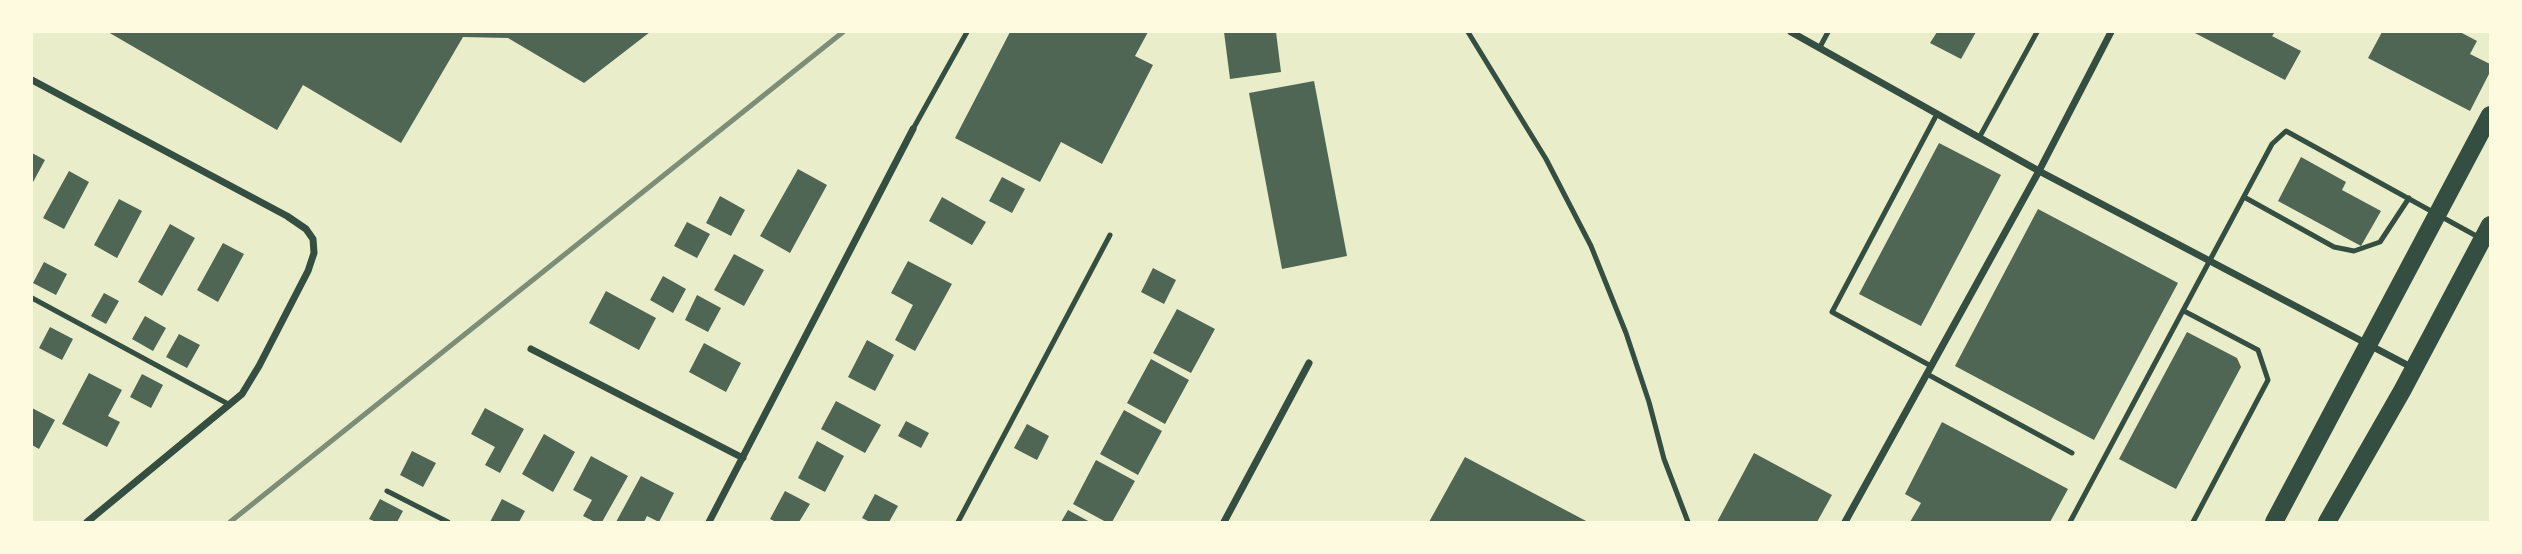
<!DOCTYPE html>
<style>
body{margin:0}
#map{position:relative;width:2522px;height:554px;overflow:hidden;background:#e9edc9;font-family:"Fira Sans Condensed",sans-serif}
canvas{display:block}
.frame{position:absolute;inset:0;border:33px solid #fefae0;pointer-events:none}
</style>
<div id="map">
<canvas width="2522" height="554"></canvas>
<div class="frame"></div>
</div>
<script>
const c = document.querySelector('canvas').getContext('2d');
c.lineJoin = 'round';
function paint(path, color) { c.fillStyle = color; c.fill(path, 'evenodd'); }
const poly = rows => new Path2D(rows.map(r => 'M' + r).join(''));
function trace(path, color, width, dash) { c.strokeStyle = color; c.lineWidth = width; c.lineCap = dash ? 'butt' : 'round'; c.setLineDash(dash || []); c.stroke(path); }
paint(poly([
 [108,32,650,32,584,83,508,38,463,37,401,143,303,85,277,130],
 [1010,32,1148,32,1135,56,1153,65,1102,164,1061,142,1040,182,955,138],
 [1224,32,1276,32,1281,72,1230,79],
 [1937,32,1976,32,1961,59,1930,43],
 [2193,32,2275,32,2272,36,2301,51,2285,80],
 [2382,32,2460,32,2477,41,2470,54,2490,64,2490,72,2470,111,2368,58],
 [1314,81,1347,256,1282,269,1249,93],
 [1939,143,2001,175,1921,326,1859,294],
 [32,153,45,160,32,184],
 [2301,157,2346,182,2342,190,2381,211,2361,246,2278,201],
 [798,169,827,185,790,253,760,236],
 [69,171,89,182,64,229,43,218],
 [1002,177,1025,189,1012,213,989,201],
 [720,196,745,210,731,236,706,223],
 [942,197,986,222,972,245,929,221],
 [119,199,142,211,117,258,94,245],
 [2038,209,2178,283,2094,440,1955,366],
 [687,222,710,234,697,258,674,246],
 [170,224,195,238,162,296,138,282],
 [223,243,244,254,218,302,197,290],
 [734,254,764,270,744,306,714,290],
 [908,261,952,284,915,351,895,340,913,305,891,293],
 [44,262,67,274,56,295,33,283],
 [1153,268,1176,280,1164,304,1141,292],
 [663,276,686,289,673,313,650,300],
 [606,291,656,318,639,350,589,323],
 [104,293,119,301,106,324,91,316],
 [697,295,721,308,708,332,685,320],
 [1177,309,1215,329,1191,373,1153,353],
 [145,316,166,328,153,351,132,339],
 [50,327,73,339,62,360,39,348],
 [2187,332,2237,358,2241,367,2176,489,2119,459],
 [179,334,200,345,187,368,166,357],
 [867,340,894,355,875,391,848,377],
 [704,343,741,363,726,392,689,372],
 [1151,359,1189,380,1165,424,1127,403],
 [89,373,122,390,108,416,120,422,107,447,62,424],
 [142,374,163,385,151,408,130,397],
 [836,401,881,425,865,453,821,429],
 [32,408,55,420,39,449,32,445],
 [485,408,524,429,500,473,485,465,495,447,471,434],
 [1124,410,1162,431,1138,475,1100,454],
 [906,421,929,433,921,448,898,436],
 [1942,422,2068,489,2050,522,1910,522,1921,503,1905,494],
 [1027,424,1049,436,1037,460,1014,448],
 [544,434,575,452,553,492,522,474],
 [817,441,844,456,825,492,798,478],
 [412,451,436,463,423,487,400,475],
 [1754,453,1832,495,1817,522,1717,522],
 [591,456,628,476,602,522,595,522,583,516,592,500,573,490],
 [1465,457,1588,522,1429,522],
 [1096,460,1135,481,1112,522,1106,522,1073,504],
 [641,476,674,493,659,522,647,516,644,522,616,522],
 [785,491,810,504,799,522,776,522,770,519],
 [875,494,898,506,889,522,870,522,862,518],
 [380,499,403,511,397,522,376,522,369,519],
 [502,499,525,511,519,522,490,522],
 [1068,510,1090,522,1061,522]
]), '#4f6655');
trace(poly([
 [1468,32,1546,159,1591,246,1626,333,1649,402,1664,459,1688,522],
 [1820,47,1828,32],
 [913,129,967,32],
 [1979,138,2037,32],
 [2244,197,2334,247,2354,251,2380,242,2409,198],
 [32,298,230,405],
 [2184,311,2258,350,2268,380,2193,522],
 [1931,366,1832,312,1937,114],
 [1927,374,2072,453],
 [387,491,448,522],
 [958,522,1110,235],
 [2070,522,2272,144,2286,131,2480,238]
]), '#344e41', 5);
trace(poly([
 [1791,32,2039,171,2413,368],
 [32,80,287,216,306,229,313,239,314,253,308,271,259,366,242,394,87,522],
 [531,349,743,458],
 [709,522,913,129],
 [1224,522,1309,363],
 [1845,522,2039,171,2111,32]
]), '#344e41', 7);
trace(poly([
 [2274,522,2490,115],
 [2327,522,2402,391,2490,225]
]), '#344e41', 18);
trace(poly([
 [230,522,843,32]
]), '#7c8e77', 5);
</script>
